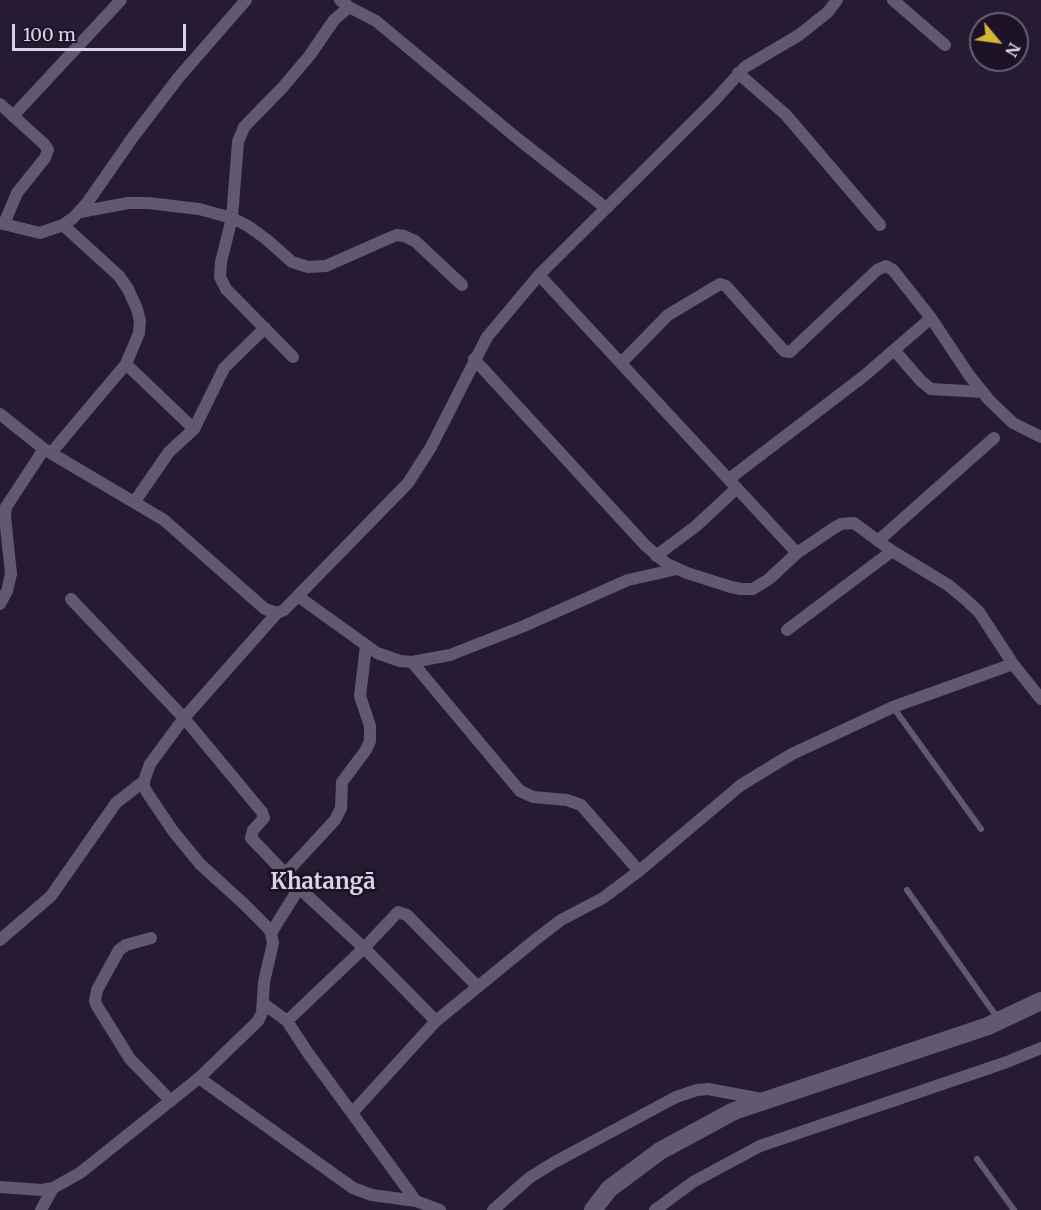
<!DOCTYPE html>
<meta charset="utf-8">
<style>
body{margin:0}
#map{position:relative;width:1041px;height:1210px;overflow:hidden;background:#261b32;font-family:Merriweather,serif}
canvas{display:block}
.north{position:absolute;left:969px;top:12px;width:60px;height:60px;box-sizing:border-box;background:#1d1228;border:2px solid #696073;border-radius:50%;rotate:119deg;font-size:16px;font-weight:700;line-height:24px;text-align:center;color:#dad4e3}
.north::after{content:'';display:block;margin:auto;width:21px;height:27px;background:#d4b635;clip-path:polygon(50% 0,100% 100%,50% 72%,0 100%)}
.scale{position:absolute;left:12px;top:24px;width:174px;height:27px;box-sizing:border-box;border:3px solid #dad4e3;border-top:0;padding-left:8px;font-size:18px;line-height:21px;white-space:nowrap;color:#dad4e3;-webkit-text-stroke:4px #1d1228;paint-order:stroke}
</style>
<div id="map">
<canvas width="1041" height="1210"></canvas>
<div class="north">N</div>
<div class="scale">100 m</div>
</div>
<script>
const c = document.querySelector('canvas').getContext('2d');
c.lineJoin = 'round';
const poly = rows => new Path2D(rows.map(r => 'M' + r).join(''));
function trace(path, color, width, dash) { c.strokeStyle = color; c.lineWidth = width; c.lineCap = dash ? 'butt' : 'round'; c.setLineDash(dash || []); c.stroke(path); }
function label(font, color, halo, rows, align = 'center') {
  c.font = font + ' Merriweather,serif'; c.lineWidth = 6; c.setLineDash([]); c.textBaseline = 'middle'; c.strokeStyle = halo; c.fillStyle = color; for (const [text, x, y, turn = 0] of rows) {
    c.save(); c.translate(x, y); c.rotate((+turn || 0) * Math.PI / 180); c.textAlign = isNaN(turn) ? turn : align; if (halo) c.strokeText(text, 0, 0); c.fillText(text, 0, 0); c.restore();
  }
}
trace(poly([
 [893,707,981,829],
 [907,890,999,1020],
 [977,1159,1014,1210]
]), '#635872', 6);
trace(poly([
 [340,0,349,7,376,21,518,139,606,208],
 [893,0,945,45],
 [738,73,786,115,880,225],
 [0,104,45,145,48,150,45,158,17,193,4,224],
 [13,116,121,0],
 [80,212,128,203,148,203,199,209,232,218,248,226,266,239,292,262,308,267,326,266,387,239,397,235,404,236,415,241,462,285],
 [0,223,40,233,63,225,73,218,87,203,133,137,179,77,246,0],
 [539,275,797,553],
 [895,351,921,381,931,389,983,392],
 [293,357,226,289,220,277,221,262,232,218,238,142,244,127,283,87,310,55,334,20,349,7],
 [474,359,645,545,667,564,687,573,731,587,741,589,753,589,769,579,797,553,834,528,841,524,854,523,892,551,948,585,964,598,979,612,1013,664],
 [621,363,668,315,720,284,726,286,784,351,790,352,877,270,886,266,893,270,931,318,969,375,989,400,1013,423,1041,437],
 [126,364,194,429],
 [0,414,44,449,164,520,265,609,277,613,284,610,408,483,431,447,487,337,539,275,714,101,745,67,799,35,828,12,837,0],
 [51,453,126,364,139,333,140,321,137,309,128,289,119,276,63,225],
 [729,479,864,376,931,318],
 [135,501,169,452,194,429,224,368,265,328],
 [879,540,994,438],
 [656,556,696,526,737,488],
 [299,597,377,653,400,661,412,662,450,655,524,626,628,580,677,569],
 [71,599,184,718,262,812,264,818,253,830,251,838,299,888],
 [0,604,7,591,11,574,5,517,6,507,44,449],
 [787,630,892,551],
 [412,662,520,791,533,797,567,800,581,805,639,871],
 [285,874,335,820,341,808,342,782,366,750,370,741,370,726,360,696,366,646],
 [271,933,299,888,364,948,436,1021],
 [151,938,126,945,119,950,97,990,95,1001,97,1006,130,1059,171,1101],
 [0,940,51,896,116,803,144,781],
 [264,1004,287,1021,308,1053,416,1201],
 [287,1021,364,948,398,912,407,915,478,987],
 [199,1078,353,1188,372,1195,416,1201,440,1210],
 [352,1113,436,1021,535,940,561,920,603,898,639,871,741,785,792,754,893,707,1013,664,1041,699],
 [0,1187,42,1190,53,1188,80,1173,199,1078,258,1021,262,1013,264,982,273,943,271,933,267,927,244,904,200,864,173,831,148,794,144,787,144,781,150,764,184,718,277,613],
 [41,1210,53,1188],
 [493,1210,529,1178,553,1163,676,1097,697,1090,708,1089,762,1099],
 [655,1210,693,1182,760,1146,1007,1062,1041,1048]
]), '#635872', 12);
trace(poly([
 [593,1210,609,1189,660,1151,734,1111,988,1026,1041,1001]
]), '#635872', 18);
label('bold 22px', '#dad4e3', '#1d1228', [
 ["Khatangā",323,883]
]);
</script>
